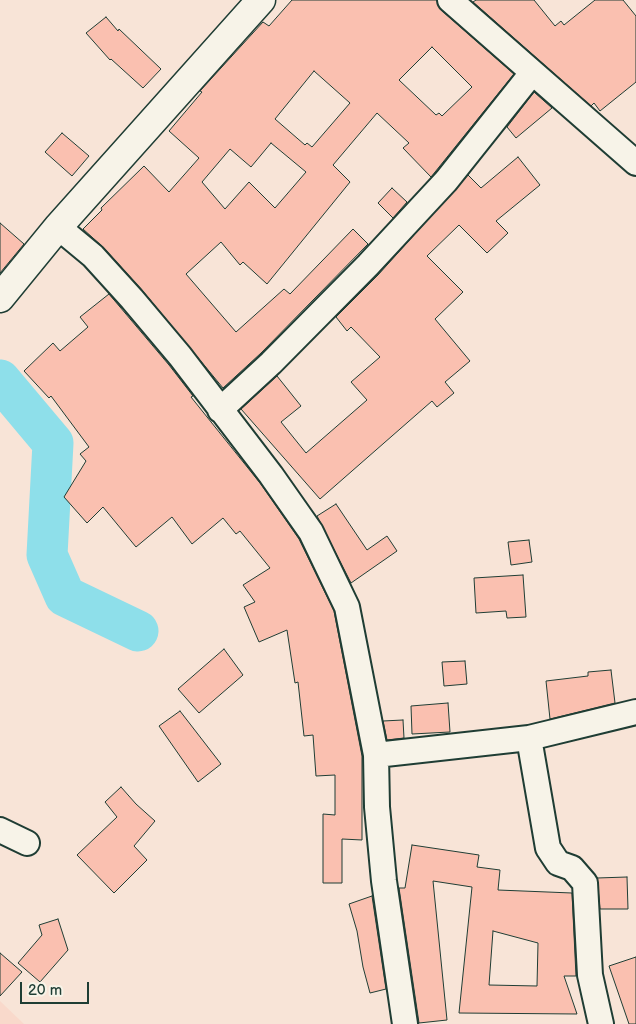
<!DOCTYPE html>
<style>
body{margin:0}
#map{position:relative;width:636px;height:1024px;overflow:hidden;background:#f8e4d7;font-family:"Balsamiq Sans",sans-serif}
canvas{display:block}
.scale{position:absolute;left:20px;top:982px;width:69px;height:22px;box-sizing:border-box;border:2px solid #1f3d34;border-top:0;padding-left:6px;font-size:15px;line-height:18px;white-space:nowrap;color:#1f3d34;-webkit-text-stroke:4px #f7f3e8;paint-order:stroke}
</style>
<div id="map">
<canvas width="636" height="1024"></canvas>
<div class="scale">20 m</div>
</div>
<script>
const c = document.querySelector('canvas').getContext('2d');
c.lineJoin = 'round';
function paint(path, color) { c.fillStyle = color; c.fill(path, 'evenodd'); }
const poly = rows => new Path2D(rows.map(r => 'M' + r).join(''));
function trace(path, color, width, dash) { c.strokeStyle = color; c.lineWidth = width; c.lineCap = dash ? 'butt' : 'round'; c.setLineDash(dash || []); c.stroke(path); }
paint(poly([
 [0,1001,24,1024,0,1024]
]), '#f9d9cb');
trace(poly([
 [0,380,53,443,47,555,65,596,138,631]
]), '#8edfea', 41);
const building = poly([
 [292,0,437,0,441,10,514,74,431,177,403,148,409,143,377,113,333,165,350,182,267,284,243,262,240,265,221,242,186,274,236,332,284,289,290,294,353,229,368,244,261,353,223,388,142,290,103,247,83,229,102,210,101,208,144,166,169,192,199,158,169,131,202,92,200,91,263,22,269,26,292,0],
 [432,47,472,87,442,116,439,113,436,115,399,80,432,47],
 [314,71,350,103,312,147,307,143,305,145,275,119,314,71],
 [271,143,306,172,275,208,249,182,225,209,202,182,230,149,251,167,271,143],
 [476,0,534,0,555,26,561,21,564,25,595,0,623,0,636,16,636,82,600,111,594,103,591,106,473,2,476,0],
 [106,17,118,31,119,29,161,69,143,88,111,59,110,60,86,33,106,17],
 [534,92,552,108,516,138,507,127,534,92],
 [62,133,89,156,72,176,45,152,62,133],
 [518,157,540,185,496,221,508,233,487,253,459,225,427,256,463,292,435,319,470,361,445,382,454,393,437,407,432,401,320,499,241,409,277,376,301,406,281,422,306,453,367,400,351,382,380,357,351,327,347,331,336,317,378,275,468,175,481,188,518,157],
 [392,188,407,202,393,218,378,203,392,188],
 [0,223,24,244,0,273,0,223],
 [109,294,169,365,193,396,191,397,260,483,299,539,334,611,362,756,362,840,342,839,342,883,323,883,323,814,335,815,335,775,316,776,313,735,304,736,298,682,295,683,287,630,259,642,244,607,255,602,243,585,270,568,240,531,236,534,223,518,192,544,172,517,136,547,103,507,87,523,64,497,86,461,80,454,89,447,51,396,49,398,24,371,53,343,60,351,88,327,80,317,109,294],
 [336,504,367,550,387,536,397,551,351,583,317,516,336,504],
 [529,540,532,562,511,565,508,542,529,540],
 [523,575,526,617,507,618,506,611,476,613,474,578,523,575],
 [224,649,243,675,199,713,178,689,224,649],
 [465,661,467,684,444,686,442,662,465,661],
 [611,670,615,703,550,719,546,681,588,676,588,672,611,670],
 [448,703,450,732,412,734,411,706,448,703],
 [180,711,221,764,198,782,159,726,180,711],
 [403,720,404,738,387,740,383,721,403,720],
 [121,787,136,804,155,821,134,846,147,860,114,893,77,855,117,817,105,802,121,787],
 [412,845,479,855,477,867,500,870,498,890,572,893,576,976,564,976,577,1014,459,1013,472,887,433,881,447,1020,419,1023,399,888,405,888,412,845],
 [493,931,538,943,537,986,489,985,493,931],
 [627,877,628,909,600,909,597,878,627,877],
 [372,896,386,989,370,993,363,967,357,931,349,904,372,896],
 [58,919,68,950,40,982,18,963,42,935,39,925,58,919],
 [0,953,22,972,0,996,0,953],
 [636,957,636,1024,629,1024,609,966,636,957]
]);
paint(building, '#fac0b0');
trace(building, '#1f3d34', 1);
const minor = poly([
 [450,0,636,163],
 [58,227,93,256,132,299,180,356,271,475,311,532,347,607,376,755,377,807,384,881,405,1024],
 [220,410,271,363,368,265,446,181,532,73],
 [529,738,548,848,558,863,572,868,585,883,590,975,601,1024],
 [376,755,529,738,636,712],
 [0,830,27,843]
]);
const major = poly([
 [0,298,58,227,261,0]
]);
trace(minor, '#1f3d34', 28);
trace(major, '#1f3d34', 31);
trace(minor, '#f7f3e8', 24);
trace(major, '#f7f3e8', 28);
</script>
